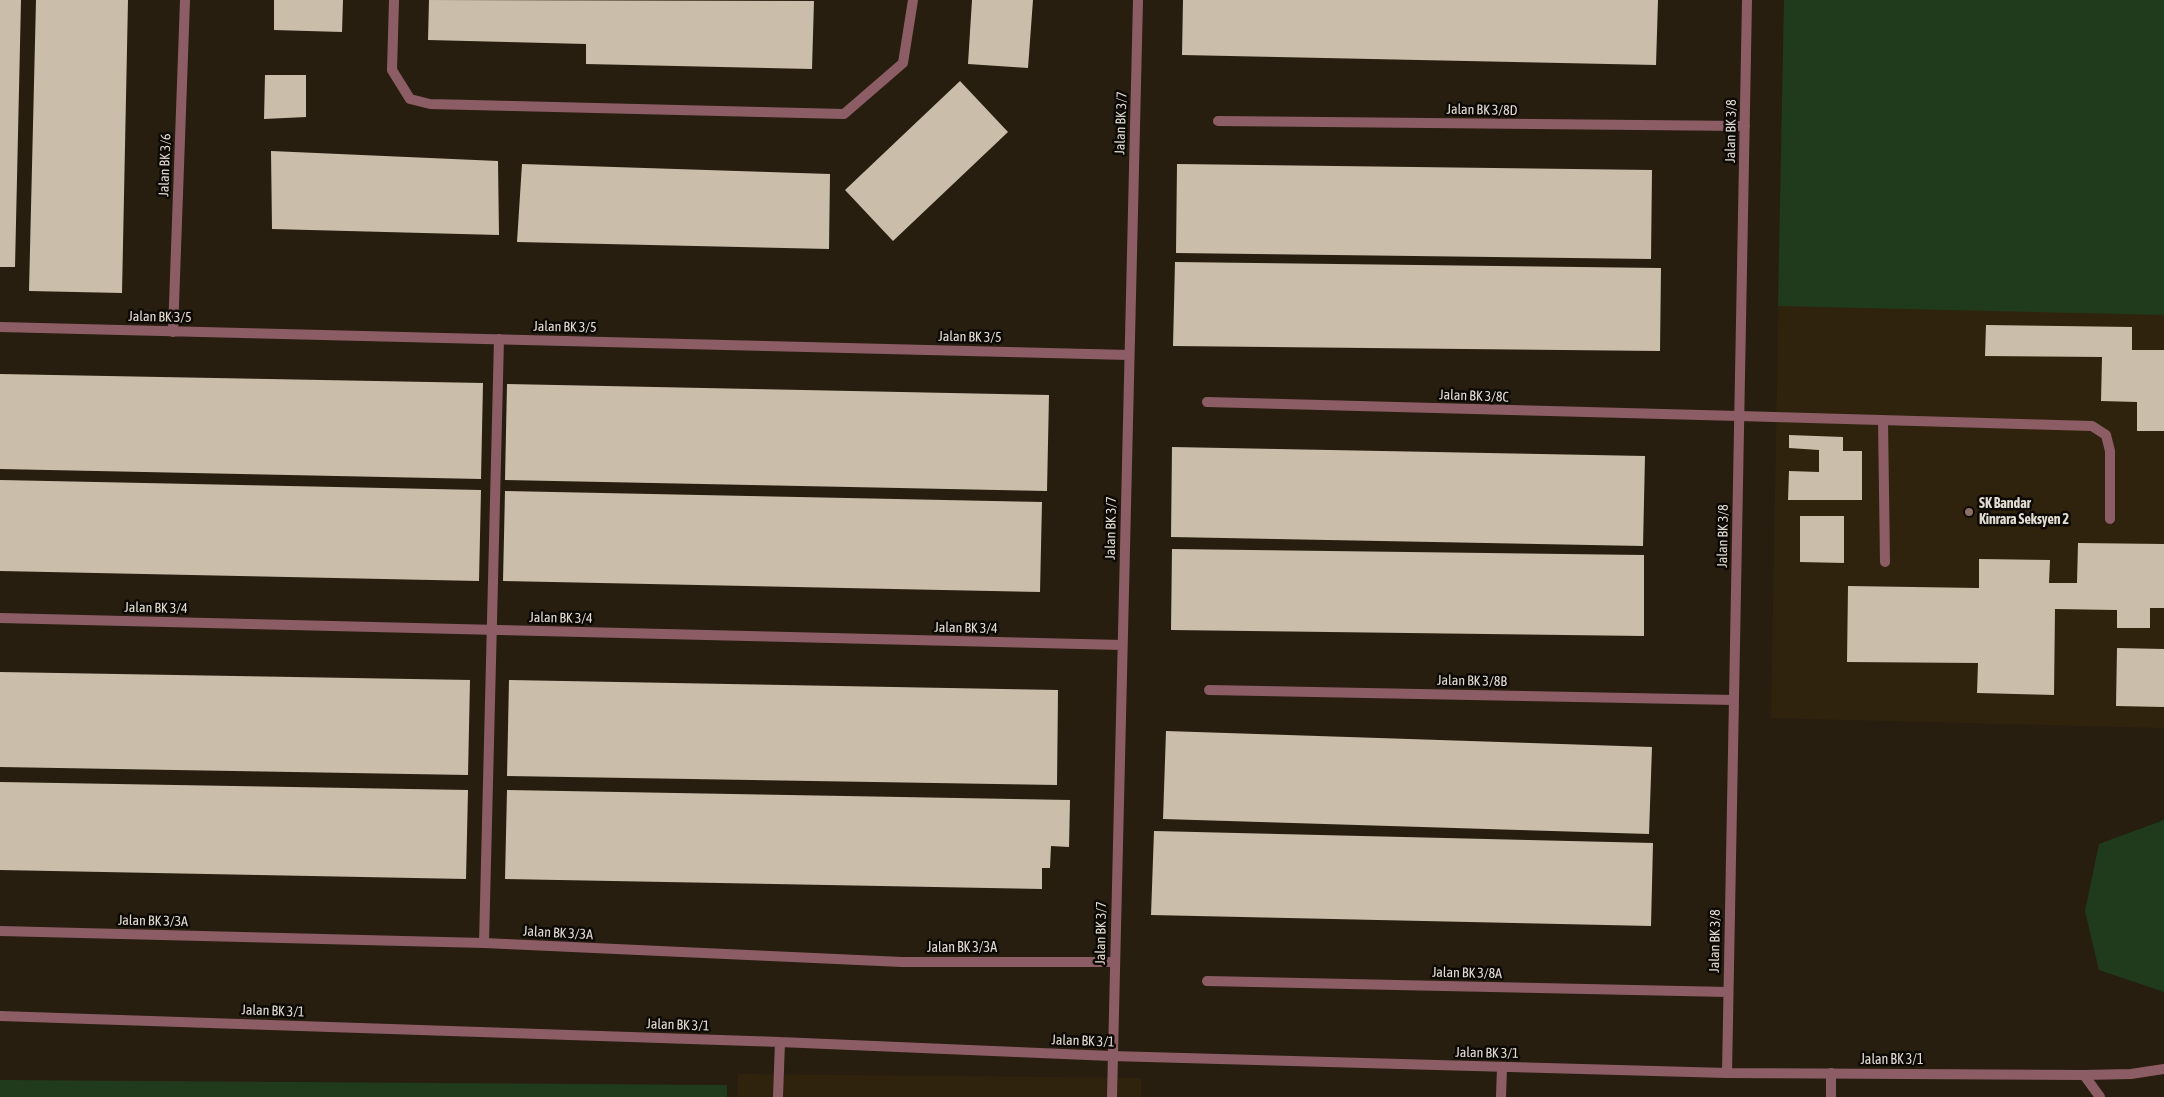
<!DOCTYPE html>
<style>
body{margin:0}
canvas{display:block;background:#271e0f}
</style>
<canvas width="2164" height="1097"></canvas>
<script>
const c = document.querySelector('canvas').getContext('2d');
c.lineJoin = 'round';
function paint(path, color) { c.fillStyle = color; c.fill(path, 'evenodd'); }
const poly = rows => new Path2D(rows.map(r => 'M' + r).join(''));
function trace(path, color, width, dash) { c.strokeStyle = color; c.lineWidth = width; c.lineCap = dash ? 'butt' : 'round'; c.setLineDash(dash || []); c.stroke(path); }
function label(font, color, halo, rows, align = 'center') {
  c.font = font + ' "Asap Condensed",sans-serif'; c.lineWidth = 5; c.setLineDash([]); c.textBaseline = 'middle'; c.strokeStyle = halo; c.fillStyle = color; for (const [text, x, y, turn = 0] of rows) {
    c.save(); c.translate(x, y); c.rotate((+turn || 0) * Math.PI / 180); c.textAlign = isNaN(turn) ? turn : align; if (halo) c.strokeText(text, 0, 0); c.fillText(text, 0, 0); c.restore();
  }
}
paint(poly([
 [1784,0,2164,0,2164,728,1771,718],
 [738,1074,1141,1078,1141,1097,738,1097]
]), '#30230e');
paint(poly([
 [1784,0,2164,0,2164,315,1778,306],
 [2164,820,2164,992,2099,970,2085,911,2099,844],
 [0,1080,727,1085,727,1097,0,1097]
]), '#1f3b1c');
paint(poly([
 [0,0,21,0,15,267,0,267],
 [36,0,128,0,122,293,29,291],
 [274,0,343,0,342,32,274,30],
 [429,0,814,1,812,69,586,64,586,44,428,40],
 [972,0,1033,0,1028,68,968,64],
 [1183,0,1658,0,1656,65,1182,55],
 [265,75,306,75,306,117,264,119],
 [960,81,1008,132,893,241,845,190],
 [271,151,498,161,499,235,272,229],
 [522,164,830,174,829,249,517,242],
 [1177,164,1652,170,1651,259,1176,253],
 [1175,262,1661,268,1660,351,1173,346],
 [1986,325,2132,327,2132,350,2164,350,2164,431,2137,431,2137,402,2101,401,2102,357,1985,356],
 [0,374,483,383,481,479,0,469],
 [507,384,1049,395,1047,491,505,480],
 [1789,435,1843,437,1843,451,1862,451,1862,500,1788,500,1789,471,1819,472,1819,450,1789,448],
 [1172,447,1645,456,1643,546,1171,537],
 [0,480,481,490,479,581,0,571],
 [505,491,1042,502,1040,592,503,581],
 [1800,516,1844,516,1844,563,1800,562],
 [2078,543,2164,544,2164,608,2150,608,2150,628,2117,628,2117,610,2055,609,2054,695,1977,693,1978,663,1847,662,1848,586,1979,588,1979,559,2050,560,2049,583,2077,583],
 [1172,549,1644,555,1644,636,1171,630],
 [2117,648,2164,649,2164,707,2116,706],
 [0,672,470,680,468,775,0,767],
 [509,680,1058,690,1057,785,507,776],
 [1166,731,1652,747,1649,834,1163,819],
 [0,782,468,790,466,879,0,870],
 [507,790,1070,800,1069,847,1051,846,1050,868,1042,868,1042,889,505,879],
 [1154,831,1653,843,1651,926,1151,915]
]), '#cabdaa');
trace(poly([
 [394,0,392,70,410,99,430,104,844,114,903,63,913,0],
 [1739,416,2092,426,2106,435,2110,451,2110,519],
 [1883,420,1885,562],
 [484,943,499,339],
 [2084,1075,2100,1097],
 [1501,1097,1502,1067],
 [1831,1097,1831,1073]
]), '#8d5d66', 10);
trace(poly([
 [1218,121,1745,126],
 [0,327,1129,355],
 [173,332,185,0],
 [1207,402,1739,416],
 [0,618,1122,645],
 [1209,690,1734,700],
 [0,931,484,943,902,962,1114,962],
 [1207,981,1728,992],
 [0,1016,780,1042,1111,1056,1727,1073,2084,1075,2131,1074,2164,1069],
 [1727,1073,1747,0],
 [778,1097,780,1042],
 [1112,1097,1138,0]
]), '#8d5d66', 10);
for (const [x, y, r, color] of [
 [1969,512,5,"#8d6e63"]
]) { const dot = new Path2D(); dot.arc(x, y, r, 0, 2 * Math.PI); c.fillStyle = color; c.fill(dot); trace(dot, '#0d0904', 2); }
label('14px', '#e2dcd2', '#0d0904', [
 ["Jalan BK 3/8D",1482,110,1],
 ["Jalan BK 3/7",1121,123,-88],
 ["Jalan BK 3/8",1731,131,-89],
 ["Jalan BK 3/6",165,165,-88],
 ["Jalan BK 3/5",160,317,1],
 ["Jalan BK 3/5",565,327,1],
 ["Jalan BK 3/5",970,337,1],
 ["Jalan BK 3/8C",1474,396,2],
 ["Jalan BK 3/7",1111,528,-89],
 ["Jalan BK 3/8",1723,536,-89],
 ["Jalan BK 3/4",156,608,1],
 ["Jalan BK 3/4",561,618,1],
 ["Jalan BK 3/4",966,628,1],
 ["Jalan BK 3/8B",1472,681,1],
 ["Jalan BK 3/3A",153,921,1],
 ["Jalan BK 3/3A",558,933,3],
 ["Jalan BK 3/7",1101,933,-89],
 ["Jalan BK 3/8",1715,941,-89],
 ["Jalan BK 3/3A",962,948],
 ["Jalan BK 3/8A",1467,973,1],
 ["Jalan BK 3/1",273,1011,2],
 ["Jalan BK 3/1",678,1025,2],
 ["Jalan BK 3/1",1083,1041,2],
 ["Jalan BK 3/1",1487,1053,1],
 ["Jalan BK 3/1",1892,1060]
]);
label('bold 14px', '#e2dcd2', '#0d0904', [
 ["SK Bandar",1979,504],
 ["Kinrara Seksyen 2",1979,520]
], 'left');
</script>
